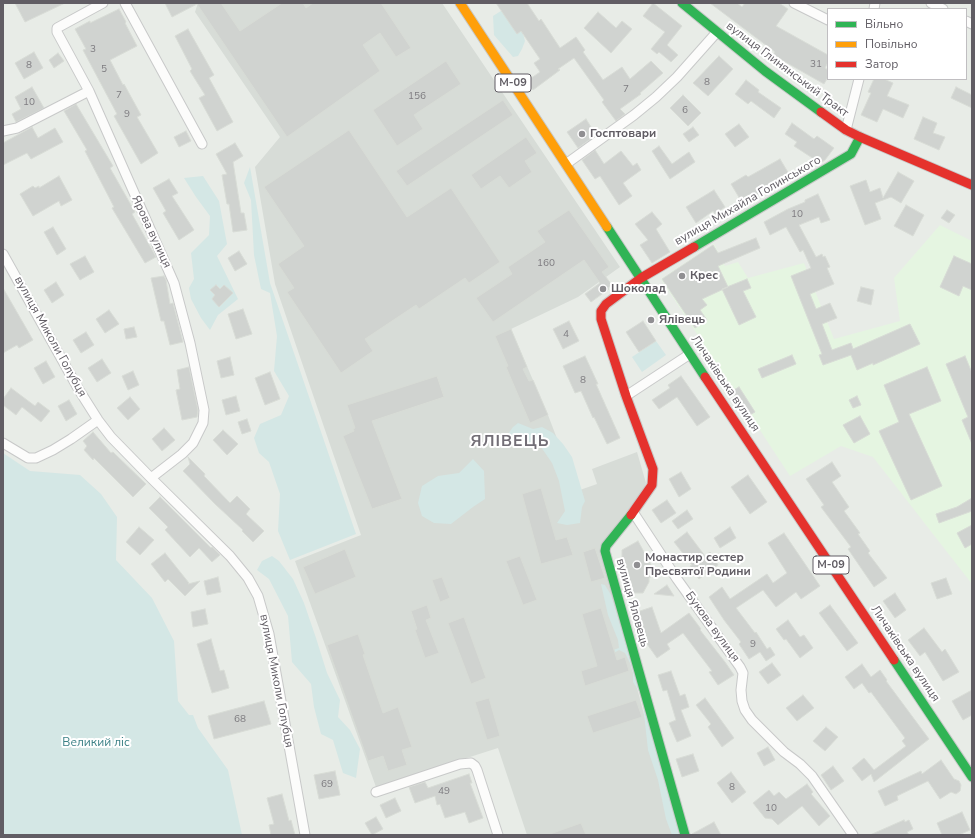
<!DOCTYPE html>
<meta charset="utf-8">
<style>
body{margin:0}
#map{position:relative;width:975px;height:838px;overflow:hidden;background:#e8ece7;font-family:"Nunito Sans",sans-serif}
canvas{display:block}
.frame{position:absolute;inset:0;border:4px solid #615d64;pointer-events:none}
.legend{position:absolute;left:827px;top:8px;width:140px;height:72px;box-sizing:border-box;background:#fff;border:1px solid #c0bec1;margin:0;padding:5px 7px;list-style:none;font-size:12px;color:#615d64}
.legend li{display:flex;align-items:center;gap:8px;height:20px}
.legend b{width:20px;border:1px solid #c0bec1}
</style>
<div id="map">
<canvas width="975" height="838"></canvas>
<div class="frame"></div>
<ul class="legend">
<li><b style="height:5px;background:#30b455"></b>Вільно</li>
<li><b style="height:5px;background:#ff9f0a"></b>Повільно</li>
<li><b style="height:5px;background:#e5322d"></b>Затор</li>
</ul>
</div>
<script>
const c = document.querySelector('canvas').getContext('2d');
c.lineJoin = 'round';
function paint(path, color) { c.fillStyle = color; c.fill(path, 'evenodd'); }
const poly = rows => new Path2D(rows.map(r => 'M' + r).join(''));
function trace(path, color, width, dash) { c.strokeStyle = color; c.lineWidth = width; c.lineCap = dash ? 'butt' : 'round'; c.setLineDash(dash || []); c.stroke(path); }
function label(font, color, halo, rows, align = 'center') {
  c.font = font + ' "Nunito Sans",sans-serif'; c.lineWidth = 4; c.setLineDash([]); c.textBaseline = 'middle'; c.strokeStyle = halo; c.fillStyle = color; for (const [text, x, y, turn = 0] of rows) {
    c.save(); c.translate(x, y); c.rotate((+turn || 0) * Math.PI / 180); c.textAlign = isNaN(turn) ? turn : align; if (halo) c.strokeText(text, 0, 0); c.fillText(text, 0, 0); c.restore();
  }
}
paint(poly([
 [940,225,972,241,972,584,873,457,841,446,790,476,661,279,714,244,725,266,738,262,748,278,804,263,834,339,900,321,894,278]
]), '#e5f5e1');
paint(poly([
 [198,3,442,3,620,267,578,297,511,329,548,415,577,491,597,484,592,469,637,452,646,483,643,489,600,548,676,835,527,835,498,748,376,787,295,561,361,535,275,284,255,167,280,137,195,12]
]), '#d7dcd7');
paint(poly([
 [504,9,523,33,525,41,522,49,518,56,513,57,494,35,493,16],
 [250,167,270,283,356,534,290,560,278,531,280,494,269,462,259,453,254,438,260,424,281,415,289,396,274,371,277,336,270,293,261,289,254,255,251,200,244,183],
 [203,176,219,201,227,244,217,256,238,299,218,315,210,330,201,318,191,299,189,288,194,279,191,253,209,235,210,216,196,197,184,178],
 [656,341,666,355,642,372,632,357],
 [518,423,533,429,542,427,553,433,563,444,572,457,585,501,582,507,580,523,567,525,557,523,565,511,559,481,552,463,541,447,536,443,532,447,523,448,515,443,508,434,513,427],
 [3,453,30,471,80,475,101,494,117,517,116,560,152,598,174,641,178,701,189,715,193,715,198,728,228,770,242,835,3,835],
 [473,459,484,471,485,499,473,507,451,524,434,523,422,516,418,503,422,486,438,476,459,473],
 [272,556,279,561,293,579,304,603,316,638,327,673,340,700,338,717,350,730,360,749,356,778,343,773,333,740,321,734,314,707,311,684,292,662,288,616,269,579,257,570,262,561],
 [601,584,605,585,611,595,684,835,672,835,666,819,658,780,648,750,642,696,633,682,633,673,630,663,625,653,619,650,612,654,610,651,619,648,618,640,608,615]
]), '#d4e7e5');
const building = poly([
 [15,3,65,3,25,22,15,3],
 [165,3,221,3,240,31,282,3,303,3,306,8,313,3,381,3,411,48,396,57,380,33,363,45,380,71,287,137,197,4,172,17,165,3],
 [496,3,527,3,539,21,541,19,560,48,576,37,585,50,583,52,603,80,622,67,630,79,651,61,663,73,640,93,641,94,620,109,625,114,616,121,602,102,604,100,574,58,558,69,560,70,533,90,527,81,540,72,534,63,540,59,521,31,517,34,496,3],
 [653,3,682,26,667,45,678,55,671,62,659,52,657,54,651,49,665,32,643,16,653,3],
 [710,3,737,3,742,7,745,3,779,3,788,9,776,26,828,55,828,62,825,68,828,70,828,77,824,84,773,55,775,52,710,3],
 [119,9,126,22,125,23,137,46,110,60,123,85,124,84,141,115,137,117,158,153,141,164,114,116,117,114,83,50,86,49,75,29,90,21,90,23,119,9],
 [598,12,616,28,622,21,632,29,611,53,584,28,598,12],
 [188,29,214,75,209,78,233,122,217,131,199,98,205,95,190,71,192,69,175,36,188,29],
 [34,52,43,68,24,79,15,63,34,52],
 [58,53,64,61,54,68,49,60,58,53],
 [719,56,733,69,708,96,693,83,719,56],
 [446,61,461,84,414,115,423,129,397,146,373,110,446,61],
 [874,79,884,79,893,83,887,96,909,105,903,118,883,109,877,122,861,115,871,93,868,92,874,79],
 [746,80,759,90,758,92,781,108,774,118,751,101,748,104,735,94,746,80],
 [32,87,44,108,16,122,12,114,21,109,15,97,32,87],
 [956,87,972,95,972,108,951,98,956,87],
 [683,95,701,113,688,126,670,108,683,95],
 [503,100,513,115,407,186,396,171,503,100],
 [76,104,113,166,110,168,135,212,132,214,156,257,145,263,112,208,114,207,85,151,87,150,64,111,76,104],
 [923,117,937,123,933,133,945,137,939,150,914,139,923,117],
 [586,119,596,135,578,148,567,132,586,119],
 [792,123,814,139,817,136,834,148,825,160,820,163,794,146,797,142,785,134,792,123],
 [739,124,749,137,735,147,725,134,739,124],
 [32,127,38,138,55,128,63,142,31,159,27,153,3,165,3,143,32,127],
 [693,127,699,135,689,142,683,134,693,127],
 [349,130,407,217,451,188,500,262,469,283,465,278,419,309,416,305,365,339,373,351,341,373,287,292,294,288,278,264,304,246,264,187,349,130],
 [186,131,191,141,179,147,174,137,186,131],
 [526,137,537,153,525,161,532,172,509,188,500,176,481,189,471,175,526,137],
 [235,143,243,156,233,162,241,213,244,213,247,230,233,232,229,204,227,204,222,175,227,174,216,154,235,143],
 [659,146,672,164,689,152,695,162,670,179,652,151,659,146],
 [595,150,604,164,621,151,633,166,637,163,641,170,623,183,632,196,619,205,600,176,595,179,582,160,595,150],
 [780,159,789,174,758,192,759,194,743,204,731,184,746,175,748,177,780,159],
 [898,172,914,181,901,203,891,197,875,203,881,219,865,225,850,186,866,180,870,192,880,188,883,198,898,172],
 [59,176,72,200,61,206,59,201,33,216,20,194,33,186,35,188,39,186,39,188,59,176],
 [169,179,178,193,172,196,194,230,179,240,163,213,166,211,153,188,169,179],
 [714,190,725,207,715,214,713,211,696,223,686,207,714,190],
 [818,194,830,220,821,223,819,217,799,225,816,257,822,254,823,257,825,256,830,267,827,268,834,284,810,294,816,309,830,303,837,318,822,324,832,350,851,343,853,349,910,324,920,344,873,365,873,363,857,370,851,355,823,365,819,355,822,354,791,276,811,268,803,250,800,252,786,227,770,235,764,222,788,209,805,202,805,200,818,194],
 [906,205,924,215,913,236,894,226,906,205],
 [569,210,609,267,602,272,612,285,608,288,609,289,591,302,585,294,600,283,584,260,493,322,476,298,512,274,508,267,545,242,537,231,569,210],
 [947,210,955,215,949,223,941,218,947,210],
 [652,212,662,224,656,229,670,252,652,263,640,245,648,240,635,224,652,212],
 [53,227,66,249,57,255,44,232,53,227],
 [756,238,760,248,718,266,728,287,702,299,707,305,700,310,707,320,695,328,662,279,713,245,718,253,756,238],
 [239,251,247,264,235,271,228,258,239,251],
 [85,256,94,272,80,280,70,264,85,256],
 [954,256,972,264,972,290,963,286,959,296,940,287,954,256],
 [164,276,166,280,170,304,173,303,183,342,170,345,164,321,161,321,151,278,164,276],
 [747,279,751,288,743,291,756,317,739,325,722,289,747,279],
 [56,282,64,295,52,303,44,290,56,282],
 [216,285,220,289,224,285,233,293,219,307,212,299,215,295,210,290,216,285],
 [861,287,874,290,871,305,857,301,861,287],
 [3,288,33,340,19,348,17,345,3,353,3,288],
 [243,309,252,334,236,339,228,314,243,309],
 [109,310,119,324,105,333,96,319,109,310],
 [569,321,579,341,563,349,553,329,569,321],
 [643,321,656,341,639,352,626,332,643,321],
 [134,327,137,337,126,339,124,329,134,327],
 [511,329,527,367,523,369,529,381,533,380,548,415,530,423,506,367,508,366,495,336,511,329],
 [86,332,94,345,81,353,73,340,86,332],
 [792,355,796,364,762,378,758,369,792,355],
 [585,356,598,384,596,384,620,438,607,444,594,417,593,418,581,391,575,393,563,366,585,356],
 [965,356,972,373,972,444,962,420,968,417,946,364,965,356],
 [230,357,234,375,221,378,217,361,230,357],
 [102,359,111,373,97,382,88,368,102,359],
 [46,361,55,377,43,384,34,368,46,361],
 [189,367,198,410,197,417,182,420,176,390,180,389,177,370,189,367],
 [927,367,941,401,909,414,942,486,911,500,879,431,899,422,884,385,927,367],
 [133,371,139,385,128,390,122,376,133,371],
 [270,372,280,399,265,405,255,378,270,372],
 [437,376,444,397,372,421,402,499,372,509,343,436,354,431,353,429,355,428,347,405,437,376],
 [681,376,710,417,697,426,677,397,659,409,652,400,670,388,668,385,681,376],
 [739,387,755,412,748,416,732,391,739,387],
 [11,388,35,406,38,402,50,411,41,422,22,407,16,415,3,405,3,399,11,388],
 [236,396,240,411,226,415,222,400,236,396],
 [857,396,861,405,853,408,849,400,857,396],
 [130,397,140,409,128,420,117,408,130,397],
 [69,400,77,414,66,421,58,406,69,400],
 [860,416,870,434,854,443,843,425,860,416],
 [247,419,251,431,242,434,238,422,247,419],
 [164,428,175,440,162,451,152,439,164,428],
 [223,430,238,444,227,455,213,440,223,430],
 [93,432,111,453,113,452,146,484,133,497,94,458,93,460,84,450,87,446,83,441,93,432],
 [188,457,205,474,204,476,230,503,237,496,250,509,246,514,264,531,253,542,242,531,243,530,215,504,183,471,190,464,188,457],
 [832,462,841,476,832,482,849,507,844,511,860,533,858,534,870,551,868,553,887,578,874,587,848,549,851,547,821,507,824,505,806,479,832,462],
 [681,472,691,489,679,497,669,479,681,472],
 [748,475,767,502,750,514,731,487,748,475],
 [541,488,556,540,567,537,573,555,541,564,522,494,541,488],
 [160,497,211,548,212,547,220,555,212,562,199,548,190,557,165,530,168,527,149,508,160,497],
 [972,498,972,511,939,523,936,514,957,507,972,498],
 [667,500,676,513,661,523,652,510,667,500],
 [687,510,693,519,678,529,672,521,687,510],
 [972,525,972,544,965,548,957,533,972,525],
 [139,527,154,540,140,555,126,542,139,527],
 [730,527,736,538,720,548,714,538,730,527],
 [687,532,705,556,710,552,718,565,699,579,690,566,692,565,674,542,687,532],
 [784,533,820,586,801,599,796,592,776,607,763,590,736,608,755,633,756,632,767,649,770,647,775,655,766,661,760,652,749,659,739,644,741,642,724,620,709,597,722,587,730,599,767,574,773,583,787,573,768,543,784,533],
 [638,541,656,574,649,578,649,582,643,593,633,593,623,575,626,572,622,563,622,550,638,541],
 [595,548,605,578,591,582,583,552,595,548],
 [345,549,356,577,315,594,303,567,345,549],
 [165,553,189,583,188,584,200,581,185,596,168,579,165,582,151,564,165,553],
 [520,556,537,600,523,605,506,561,520,556],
 [218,577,221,592,207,595,204,581,218,577],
 [442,577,450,598,440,602,432,580,442,577],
 [946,578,952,594,937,599,931,583,946,578],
 [667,585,674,596,654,594,667,585],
 [895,593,906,610,895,618,883,601,895,593],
 [427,605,431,618,426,620,439,653,425,658,415,630,417,629,411,611,427,605],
 [830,605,858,643,847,651,819,613,830,605],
 [652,607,661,633,689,613,701,629,700,630,725,662,734,675,718,685,709,672,712,671,683,633,667,644,670,649,657,658,645,641,647,640,637,612,652,607],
 [601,608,617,660,625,657,629,671,585,686,581,671,597,666,582,614,601,608],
 [205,609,208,624,193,627,191,612,205,609],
 [464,617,486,678,471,684,448,623,464,617],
 [788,620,800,637,804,635,813,648,800,658,786,639,784,640,776,629,788,620],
 [924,628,942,652,945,649,959,672,943,681,925,652,920,656,908,640,924,628],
 [358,634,365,654,363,655,383,713,398,707,412,747,402,750,407,765,388,771,383,756,368,761,327,645,358,634],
 [211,639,220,671,224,670,229,688,212,693,197,644,211,639],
 [772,663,781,675,768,684,759,672,772,663],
 [862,664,871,677,880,670,887,680,886,681,929,739,874,782,871,774,862,781,852,768,864,758,874,770,906,746,902,741,905,738,871,692,869,693,862,683,854,689,845,677,862,664],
 [671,671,680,696,685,694,689,707,681,710,691,736,677,742,669,723,676,720,667,690,663,691,658,675,671,671],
 [972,690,972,715,963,720,952,701,972,690],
 [803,695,814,708,797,721,786,708,803,695],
 [489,698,500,736,487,740,475,702,489,698],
 [705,698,734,738,722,747,708,727,711,724,696,705,705,698],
 [636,700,642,717,593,733,587,716,636,700],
 [264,701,271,724,214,739,208,716,264,701],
 [826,727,838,737,825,751,813,741,826,727],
 [768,747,775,760,764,766,757,753,768,747],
 [693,754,699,771,682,777,676,759,693,754],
 [941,760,954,779,959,781,961,785,960,791,956,794,951,792,940,799,928,781,897,796,898,800,885,806,878,791,921,771,922,774,941,760],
 [833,766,844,781,831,790,821,775,833,766],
 [335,771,340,795,319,799,314,775,335,771],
 [731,772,746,792,732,803,717,783,731,772],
 [469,774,472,783,470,783,483,818,469,823,465,812,445,818,440,804,437,805,435,796,415,803,409,787,425,782,428,788,469,774],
 [807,784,813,792,811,794,830,816,819,826,802,806,778,825,772,819,765,818,753,803,769,790,774,796,779,792,786,799,807,784],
 [282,794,289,821,291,820,295,835,271,835,269,825,274,824,267,798,282,794],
 [395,798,401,811,386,818,380,805,395,798],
 [962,812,970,830,959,835,942,835,937,823,962,812],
 [376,817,383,829,372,835,365,823,376,817],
 [904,820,905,822,909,820,913,829,907,832,909,835,870,835,904,820],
 [714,822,721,835,692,835,692,834,714,822],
 [581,823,586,835,550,835,550,834,581,823]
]);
paint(building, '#d0d3d0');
trace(building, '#d8dcd6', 1);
const street = poly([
 [103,3,57,28,57,32,89,91,174,283,190,343,204,410,203,423,193,443,182,454,151,478],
 [125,3,202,144],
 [794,3,828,20],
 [931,3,943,9],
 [874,9,875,3],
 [966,21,972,24],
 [846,130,859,79],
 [3,131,17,128,89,91],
 [566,164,634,115,656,97,677,77,717,32],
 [3,254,79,390,98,420,111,437,151,478,230,556,248,578,258,596,269,634,305,835],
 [626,396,690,354],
 [3,443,28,458,36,458,53,450,71,439,98,420],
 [633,512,677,579,740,667,743,673,741,690,742,701,745,710,752,720,784,752,800,764,812,776,853,835],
 [376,792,460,764,471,763,475,766,477,770,498,835]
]);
const fast = poly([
 [682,3,765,71,821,112],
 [607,227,705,377],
 [694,247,851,154,860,137],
 [631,515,606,546,605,551,685,835],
 [894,660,972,777]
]);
const slow = poly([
 [460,3,607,227]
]);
const jam = poly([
 [821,112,846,130,860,137,972,185],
 [705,377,894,660],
 [631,515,652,485,653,469,626,396,601,319,601,311,606,304,641,278,694,247]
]);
trace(street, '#c8c9c9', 11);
trace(fast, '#c8c9c8', 11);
trace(slow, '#c8c9c8', 11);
trace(jam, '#c8c9c8', 11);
trace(street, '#fcfcfb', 9);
trace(fast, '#30b455', 9);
trace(slow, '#ff9f0a', 9);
trace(jam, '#e5322d', 9);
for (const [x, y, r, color] of [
 [582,134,4,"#908f92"],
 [682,276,4,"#908f92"],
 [603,289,4,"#908f92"],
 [651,320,4,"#908f92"],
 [637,565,4,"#908f92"]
]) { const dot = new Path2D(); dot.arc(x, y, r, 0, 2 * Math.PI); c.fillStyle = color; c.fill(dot); trace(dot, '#fff', 1.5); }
label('10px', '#7e7c80', null, [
 ["3",93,50],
 ["31",816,65],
 ["8",29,66],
 ["5",104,70],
 ["8",707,83],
 ["7",626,90],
 ["7",119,96],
 ["156",417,97],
 ["10",29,103],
 ["6",685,111],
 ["9",127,115],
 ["10",797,215],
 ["160",546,264],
 ["4",566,335],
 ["8",583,381],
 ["9",753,645],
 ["68",240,720],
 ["69",327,785],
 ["8",732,788],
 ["49",444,792],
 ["10",771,809]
]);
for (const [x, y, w] of [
 [513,83,36],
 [831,565,36]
]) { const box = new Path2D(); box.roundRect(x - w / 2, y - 9, w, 18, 3); c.fillStyle = '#fff'; c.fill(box); trace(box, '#615d64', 1); }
label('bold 11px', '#615d64', null, [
 ["М-09",513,83],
 ["М-09",831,565]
]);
label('12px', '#615d64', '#fff', [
 ["вулиця Глинянський Тракт",787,70,37],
 ["вулиця Михайла Голинського",748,201,-30],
 ["Ярова вулиця",151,232,65],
 ["вулиця Миколи Голубця",50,337,61],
 ["Личаківська вулиця",725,384,56],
 ["вулиця Яловець",632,603,74],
 ["Букова вулиця",712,627,54],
 ["Личаківська вулиця",905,654,56],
 ["вулиця Миколи Голубця",276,681,79]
]);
label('bold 12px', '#615d64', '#fff', [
 ["Госптовари",590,134],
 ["Крес",690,276],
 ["Шоколад",611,289],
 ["Ялівець",659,320],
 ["Монастир сестер",645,558],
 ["Пресвятої Родини",645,572]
], 'left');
label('12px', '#3b8085', '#fff', [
 ["Великий ліс",96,743]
]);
c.letterSpacing = '1px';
label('bold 16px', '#726e76', '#fff', [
 ["ЯЛІВЕЦЬ",510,442]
]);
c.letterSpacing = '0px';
</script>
